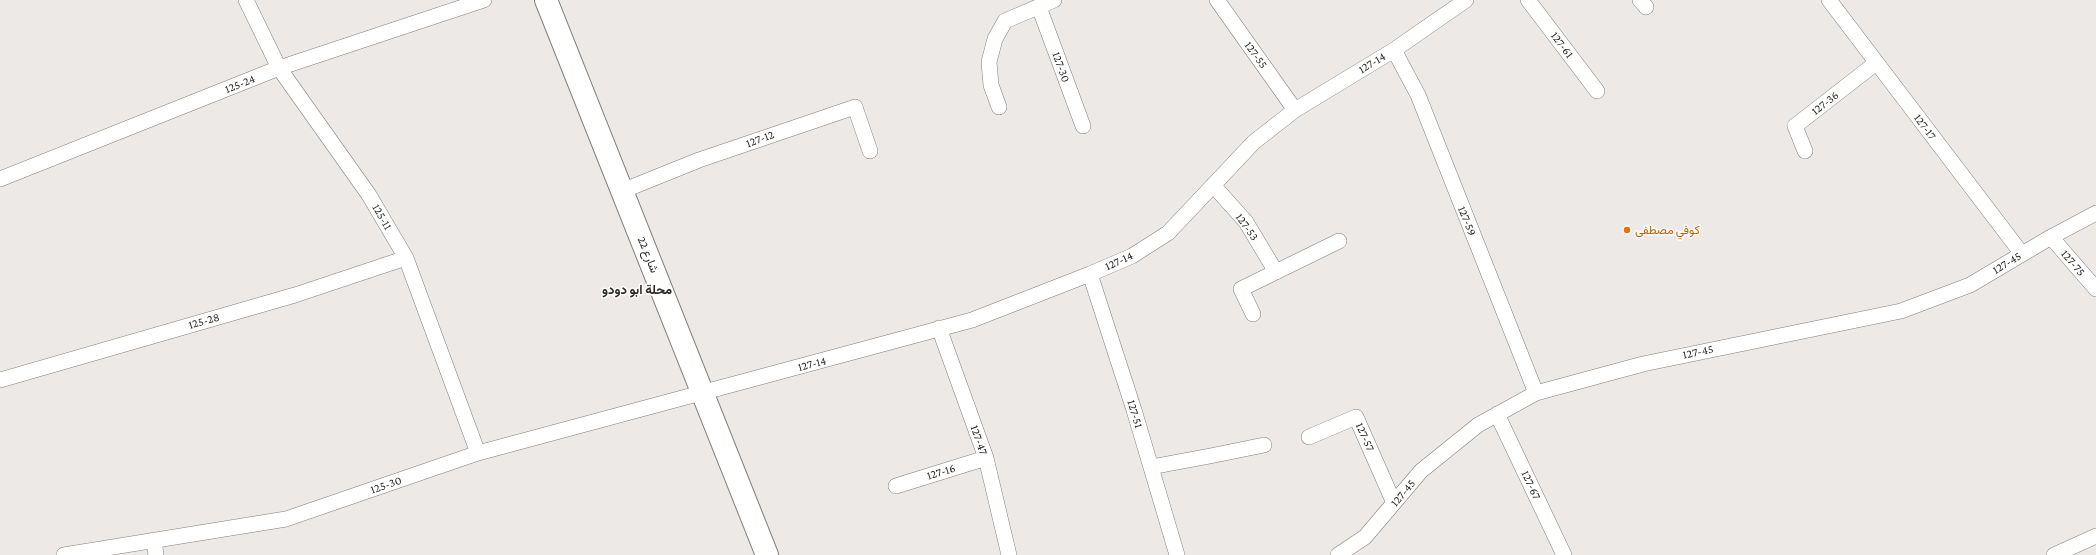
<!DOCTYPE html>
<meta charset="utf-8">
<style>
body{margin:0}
canvas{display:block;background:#ece9e6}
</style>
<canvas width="2096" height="555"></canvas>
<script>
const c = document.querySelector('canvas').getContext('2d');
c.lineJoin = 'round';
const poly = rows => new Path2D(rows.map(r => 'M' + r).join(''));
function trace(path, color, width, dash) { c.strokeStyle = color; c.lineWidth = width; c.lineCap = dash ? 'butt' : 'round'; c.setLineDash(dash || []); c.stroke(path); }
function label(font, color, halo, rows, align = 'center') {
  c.font = font + ' "Crimson Pro",Vazirmatn,serif'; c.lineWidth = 3; c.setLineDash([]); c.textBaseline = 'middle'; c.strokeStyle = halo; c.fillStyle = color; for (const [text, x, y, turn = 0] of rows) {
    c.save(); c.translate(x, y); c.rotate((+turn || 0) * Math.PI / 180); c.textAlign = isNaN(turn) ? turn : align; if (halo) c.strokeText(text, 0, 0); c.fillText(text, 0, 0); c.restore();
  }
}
const lane = poly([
 [246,0,279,68,369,195,406,258,478,453],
 [1217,0,1295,110],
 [1528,0,1597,91],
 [1640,0,1646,7],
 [1829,0,2022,254],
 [1039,7,1083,126],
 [1394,50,1418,95,1536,393],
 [999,107,991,85,989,62,995,39,1005,21,1054,0],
 [1805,151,1795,126,1876,63],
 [0,179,279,68,484,0],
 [1213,185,1246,222,1276,272],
 [622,191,699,160,855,107,870,151],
 [2051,237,2096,289],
 [1090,274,1134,410,1177,555],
 [1253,314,1241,289,1339,241],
 [939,328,986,458,1009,555],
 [0,380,295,295,406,258],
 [1497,414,1564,555],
 [1309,437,1356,417,1394,503],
 [1151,467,1210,456,1264,445],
 [896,486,986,458],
 [154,540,156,555],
 [64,555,286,519,478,453,972,320,1090,274,1132,256,1168,233,1254,142,1295,110,1394,50,1466,0],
 [1338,555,1365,537,1421,471,1478,425,1536,393,1643,364,1901,311,1970,285,2051,237,2096,213],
 [2054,555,2096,536]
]);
const street = poly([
 [546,0,767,555]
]);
trace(lane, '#827f7c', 16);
trace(street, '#827f7c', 24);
trace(lane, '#fff', 15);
trace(street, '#fff', 22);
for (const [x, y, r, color] of [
 [1627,230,4,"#e8710a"]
]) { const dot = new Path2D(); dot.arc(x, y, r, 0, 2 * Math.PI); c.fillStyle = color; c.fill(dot); trace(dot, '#fff', 1.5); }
label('12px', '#282726', '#fff', [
 ["127-61",1562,45,53],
 ["127-55",1256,55,54],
 ["127-14",1372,63,-31],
 ["127-30",1061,67,70],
 ["125-24",240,84,-22],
 ["127-36",1825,103,-38],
 ["127-17",1925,127,53],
 ["127-12",760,139,-20],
 ["125-11",382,217,60],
 ["127-59",1467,221,68],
 ["127-53",1247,227,55],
 ["شارع 22",648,255,68],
 ["127-14",1119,261,-25],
 ["127-45",2007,263,-31],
 ["127-75",2073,263,49],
 ["125-28",204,321,-16],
 ["127-45",1698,352,-12],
 ["127-14",812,364,-15],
 ["127-51",1135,414,73],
 ["127-57",1365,437,66],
 ["127-47",979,440,71],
 ["127-16",941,472,-17],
 ["125-30",386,485,-19],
 ["127-67",1531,485,65],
 ["127-45",1403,493,-50]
]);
label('12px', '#c56008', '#fff', [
 ["كوفي مصطفى",1635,230]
], 'left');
label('bold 13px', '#2b2926', '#fff', [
 ["محلة ابو دودو",637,290]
]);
</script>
